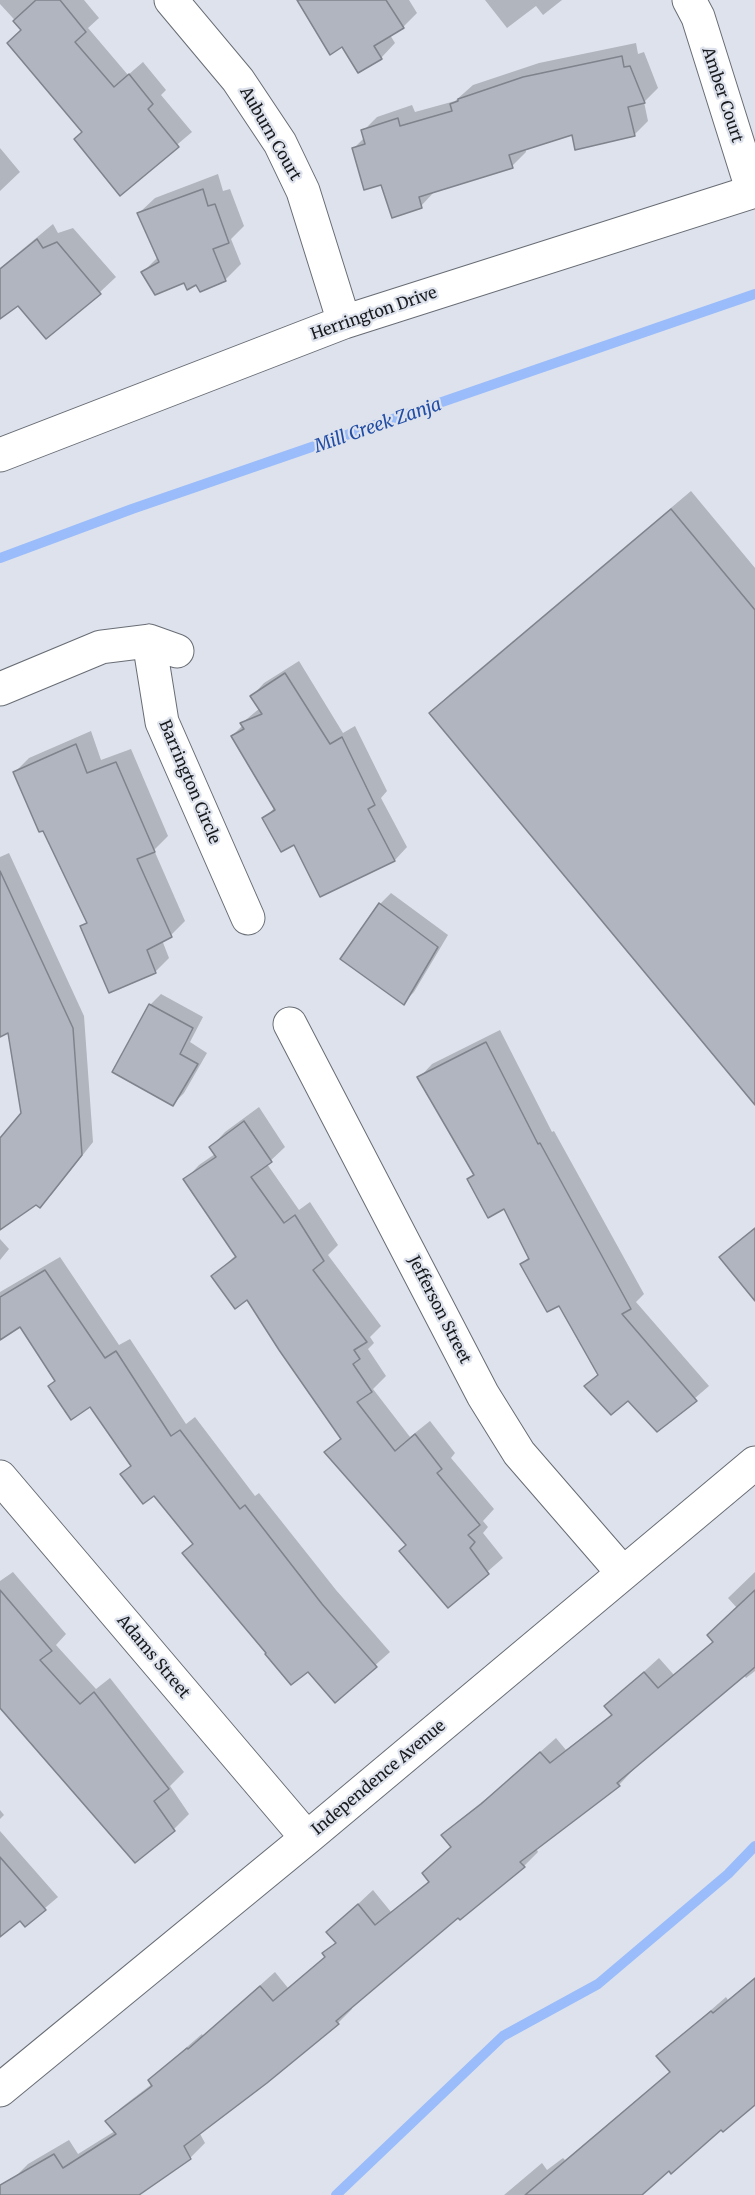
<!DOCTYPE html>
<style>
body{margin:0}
canvas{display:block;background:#dde2ec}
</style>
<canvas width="755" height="2195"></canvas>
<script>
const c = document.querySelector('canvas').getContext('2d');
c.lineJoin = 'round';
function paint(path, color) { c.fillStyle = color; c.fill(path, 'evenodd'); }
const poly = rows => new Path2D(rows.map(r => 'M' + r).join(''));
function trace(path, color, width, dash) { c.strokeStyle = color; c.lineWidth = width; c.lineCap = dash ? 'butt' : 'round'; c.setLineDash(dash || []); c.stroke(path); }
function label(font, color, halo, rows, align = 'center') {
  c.font = font + ' Merriweather,serif'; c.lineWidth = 4.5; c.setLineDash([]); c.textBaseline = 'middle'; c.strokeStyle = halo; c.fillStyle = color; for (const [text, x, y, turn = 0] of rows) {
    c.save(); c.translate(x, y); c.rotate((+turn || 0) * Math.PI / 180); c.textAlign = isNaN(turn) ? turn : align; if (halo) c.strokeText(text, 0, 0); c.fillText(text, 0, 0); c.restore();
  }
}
paint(poly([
 [0,0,84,0,99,18,88,28,128,75,143,62,166,90,161,95,192,132,120,193,23,29,0,4],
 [302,0,409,0,417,13,403,27,390,35,395,43,381,58,359,71,343,45],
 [485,0,562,0,543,15,536,6,507,28],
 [636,43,638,54,644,52,658,88,644,102,648,121,634,135,573,133,525,148,526,152,512,166,435,191,421,206,382,183,353,149,365,137,363,131,377,117,412,105,415,112,455,101,473,85,539,63],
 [0,148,20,172,0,191],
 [218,174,223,191,230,189,244,226,231,239,241,264,225,280,197,283,143,272,158,257,139,213,155,198],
 [53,224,58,233,73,228,116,277,100,292,46,337,18,304,0,305,0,268],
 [691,491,755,568,755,1102,431,713,450,694],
 [299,661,343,733,355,726,387,791,381,798,407,847,395,860,321,895,295,843,264,819,275,807,232,736,243,725,242,723,260,708,252,696,264,683],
 [91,731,101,760,131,749,168,836,154,850,185,921,171,935,162,940,169,958,155,972,82,927,88,921,15,772,29,758],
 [9,853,84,1016,93,1142,52,1194,40,1206,36,1203,0,1228,0,1140,22,1113,9,1031,0,1035,0,857],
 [391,893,448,935,414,992,403,1003,380,904],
 [161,994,203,1017,190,1042,207,1053,184,1093,173,1104,150,1005],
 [500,1030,552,1132,554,1131,644,1294,636,1302,709,1386,658,1430,628,1399,586,1386,599,1373,559,1304,521,1265,529,1257,505,1207,469,1179,475,1173,419,1078,432,1064],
 [259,1107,285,1147,267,1164,299,1210,310,1202,338,1245,328,1255,381,1326,370,1337,374,1343,368,1349,386,1376,373,1389,410,1437,430,1421,455,1453,451,1458,494,1509,483,1521,488,1527,483,1533,503,1558,448,1606,408,1544,326,1452,342,1437,247,1298,213,1276,236,1255,185,1180,199,1165,215,1154,211,1147,225,1132],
 [0,1239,9,1249,0,1260],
 [60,1257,119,1345,130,1339,186,1424,195,1417,255,1496,259,1493,336,1590,390,1652,335,1701,308,1670,184,1553,194,1543,154,1494,122,1474,132,1465,91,1405,56,1380,20,1325,0,1330,0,1292],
 [13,1572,66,1634,56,1645,96,1689,110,1678,184,1772,170,1786,189,1814,174,1829,0,1707,0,1581],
 [755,1572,755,1671,746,1678,744,1675,632,1769,633,1770,619,1785,536,1848,538,1852,524,1866,458,1916,351,2007,352,2009,338,2023,199,2132,205,2143,190,2158,136,2195,0,2195,0,2188,13,2179,28,2164,69,2140,78,2154,115,2131,107,2121,122,2107,152,2084,150,2081,165,2066,202,2034,203,2036,275,1972,288,1988,326,1956,324,1953,336,1942,328,1932,373,1890,391,1912,430,1880,453,1846,443,1835,458,1821,497,1790,556,1738,566,1750,613,1713,606,1706,659,1658,674,1675,714,1641,737,1608,728,1598],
 [0,1810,4,1815,0,1819],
 [0,1831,58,1897,25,1925,20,1919,0,1920],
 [755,1978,755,2103,669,2168,640,2195,504,2195,542,2163,547,2170,563,2158,565,2160,671,2071,658,2056,726,1997,728,2000]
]), '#0003');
trace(poly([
 [0,558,132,509,755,294],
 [336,2195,503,2036,598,1984,728,1874,755,1846]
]), '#9abcfb', 10);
const building = poly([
 [36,0,60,0,86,32,75,42,114,87,129,74,153,104,148,109,179,147,120,196,74,139,82,132,7,43,21,30,13,21,36,0],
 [297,0,386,0,404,28,374,46,382,59,358,73,342,47,330,55,297,0],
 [622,56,624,67,630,66,645,103,628,107,635,136,575,150,572,135,509,155,513,168,419,197,422,208,392,218,381,185,364,190,352,148,365,144,361,130,398,118,400,126,452,111,450,104,458,101,458,99,523,77,622,56],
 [203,189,208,206,215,204,229,243,213,249,226,281,200,292,196,285,187,290,184,283,155,295,141,272,159,262,137,213,203,189],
 [37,239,43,248,57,242,101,294,46,339,18,306,0,319,0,269,37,239],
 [671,509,755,610,755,1105,429,713,671,509],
 [285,673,330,744,342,737,375,805,368,809,395,861,320,897,294,845,281,852,262,818,275,810,231,736,244,729,240,723,262,714,250,696,285,673],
 [76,744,87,773,116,762,155,852,137,859,172,937,147,950,156,973,109,993,80,926,87,923,43,831,39,832,13,772,76,744],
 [0,871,73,1028,82,1155,40,1208,36,1205,0,1230,0,1138,21,1113,8,1033,0,1037,0,871],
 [379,903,438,947,404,1005,340,959,379,903],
 [149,1004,193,1028,180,1054,198,1064,173,1106,112,1072,149,1004],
 [486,1042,538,1144,540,1143,631,1309,622,1314,697,1401,657,1432,628,1401,611,1415,584,1386,598,1375,559,1306,547,1312,520,1264,529,1259,504,1209,488,1218,467,1179,474,1175,417,1077,486,1042],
 [244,1121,272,1162,251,1177,284,1223,295,1215,324,1261,313,1270,367,1342,354,1350,360,1359,353,1364,372,1392,357,1402,395,1451,415,1434,442,1469,437,1473,480,1525,468,1535,475,1542,470,1548,489,1574,448,1608,399,1551,406,1545,324,1452,341,1439,279,1350,247,1300,235,1309,211,1276,236,1257,183,1179,216,1157,209,1147,244,1121],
 [755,1228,755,1301,719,1257,755,1228],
 [45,1270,105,1358,116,1351,171,1436,180,1430,240,1509,245,1505,322,1604,377,1667,335,1703,308,1672,291,1685,265,1654,266,1653,182,1553,193,1544,154,1496,143,1504,120,1474,131,1466,90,1407,71,1420,48,1386,55,1381,20,1327,0,1340,0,1297,45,1270],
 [0,1590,52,1651,40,1660,80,1704,94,1692,169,1789,154,1801,175,1831,135,1863,0,1708,0,1590],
 [755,1590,755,1667,617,1783,620,1786,520,1862,525,1867,460,1920,458,1918,336,2021,339,2024,267,2083,184,2146,191,2159,139,2195,0,2195,0,2185,54,2154,63,2168,116,2134,105,2121,152,2086,148,2080,187,2048,188,2049,260,1986,273,2001,325,1957,322,1953,336,1943,326,1932,358,1904,375,1925,429,1882,422,1873,451,1847,441,1835,481,1804,540,1752,550,1763,612,1715,604,1706,644,1672,658,1688,713,1642,707,1635,755,1590],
 [0,1857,46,1910,25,1927,20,1921,0,1937,0,1857],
 [755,1978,755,2105,723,2132,721,2130,671,2174,669,2171,642,2195,525,2195,670,2072,656,2056,711,2011,713,2013,755,1978]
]);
paint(building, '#b0b5bf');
trace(building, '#7f838c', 1.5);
const minor = poly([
 [171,0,238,80,280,143,303,191,344,322],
 [689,0,698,17,753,192],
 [0,455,344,322,755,191],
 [149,641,162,722,248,918],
 [0,689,101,647,149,641,177,651],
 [290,1024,483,1395,519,1453,623,1573],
 [0,1477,307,1838],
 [0,2090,307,1838,755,1463]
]);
trace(minor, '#686d75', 35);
trace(minor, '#fff', 33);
label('16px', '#181a1d', '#dde2ec', [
 ["Amber Court",722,95,72],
 ["Auburn Court",270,134,60],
 ["Herrington Drive",374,314,-19],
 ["Barrington Circle",189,782,67],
 ["Jefferson Street",439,1310,63],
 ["Adams Street",153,1657,50],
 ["Independence Avenue",379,1778,-40]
]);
label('italic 18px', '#224da6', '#dde2ec', [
 ["Mill Creek Zanja",378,426,-19]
]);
</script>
